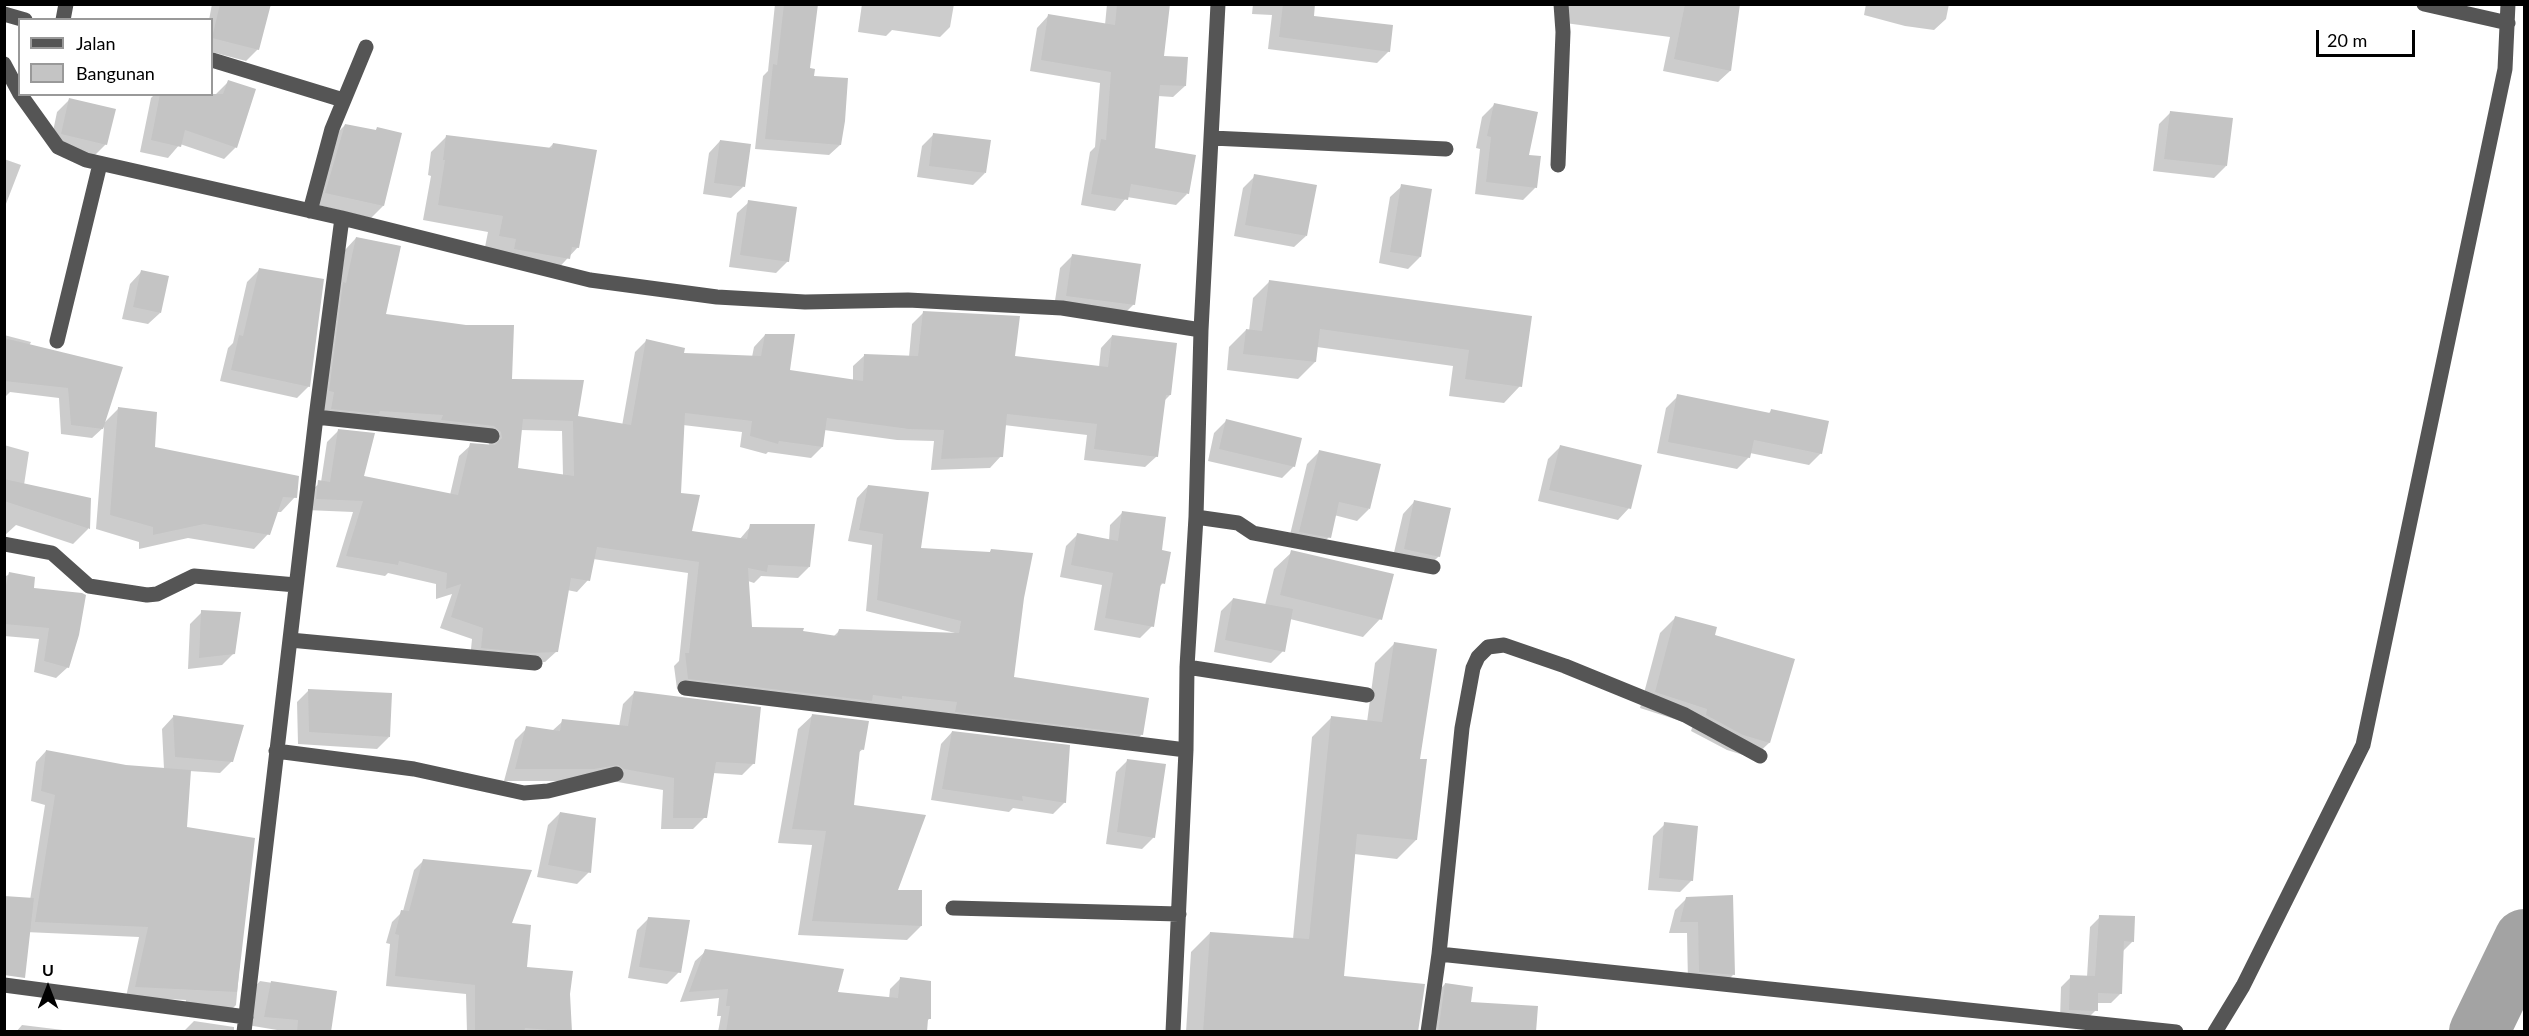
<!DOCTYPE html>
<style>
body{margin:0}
#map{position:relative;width:2529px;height:1036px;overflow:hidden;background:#fff;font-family:Lato,sans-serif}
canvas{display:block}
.frame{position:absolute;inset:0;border:6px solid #000;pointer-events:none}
.legend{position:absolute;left:18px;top:18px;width:195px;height:78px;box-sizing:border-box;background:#fff;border:2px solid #999;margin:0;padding:8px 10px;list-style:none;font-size:18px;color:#000}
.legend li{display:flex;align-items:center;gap:12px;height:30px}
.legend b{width:30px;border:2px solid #999}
.north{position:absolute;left:18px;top:958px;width:60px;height:60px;-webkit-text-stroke:4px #fff;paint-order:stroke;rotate:0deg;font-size:16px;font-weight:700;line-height:24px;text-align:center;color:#000}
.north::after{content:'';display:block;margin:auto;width:21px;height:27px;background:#000;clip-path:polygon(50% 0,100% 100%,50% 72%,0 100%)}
.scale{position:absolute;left:2316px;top:30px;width:99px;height:27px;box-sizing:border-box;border:3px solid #000;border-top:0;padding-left:8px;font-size:18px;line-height:21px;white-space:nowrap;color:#000;-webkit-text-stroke:4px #fff;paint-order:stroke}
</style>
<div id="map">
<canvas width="2529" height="1036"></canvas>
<div class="frame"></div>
<ul class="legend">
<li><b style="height:8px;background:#555"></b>Jalan</li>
<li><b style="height:16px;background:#c4c4c4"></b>Bangunan</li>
</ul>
<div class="north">U</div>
<div class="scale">20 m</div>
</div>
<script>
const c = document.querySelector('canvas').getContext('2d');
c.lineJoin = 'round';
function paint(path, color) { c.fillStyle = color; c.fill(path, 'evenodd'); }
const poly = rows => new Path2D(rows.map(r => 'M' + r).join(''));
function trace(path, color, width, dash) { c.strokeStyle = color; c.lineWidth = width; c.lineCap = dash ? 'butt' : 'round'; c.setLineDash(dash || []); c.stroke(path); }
paint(poly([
 [212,4,269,4,258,49,246,61,212,52,212,20,209,20],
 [775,4,816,4,809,70,840,145,829,155,755,149,763,76,768,71],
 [862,4,954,4,950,27,940,37,892,30,886,36,858,32],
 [1107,4,1168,4,1163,57,1185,86,1173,97,1158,96,1153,149,1187,194,1176,205,1127,197,1115,211,1081,205,1090,152,1095,147,1100,83,1030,71,1037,28,1048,16,1105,25],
 [1253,4,1313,4,1313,17,1389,51,1377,63,1268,49,1272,15,1252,14],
 [1567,4,1734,4,1730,71,1718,82,1663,71,1670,37,1565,23],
 [1866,4,1949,4,1946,19,1934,30,1905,26,1864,15],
 [228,82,236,147,224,159,180,144,168,158,140,152,151,98,155,94,216,94],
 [69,100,106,144,94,156,50,146,57,112],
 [1494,105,1528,156,1535,188,1523,200,1475,194,1480,149,1476,148,1482,117],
 [2171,112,2226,166,2214,178,2153,171,2159,124],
 [345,125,374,132,377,129,383,206,371,218,314,204,333,137],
 [934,134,985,173,973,185,917,177,922,146],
 [446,137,548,149,553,144,578,247,553,274,484,252,488,232,423,220,431,176,428,175,431,152],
 [720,141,743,187,731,198,703,194,709,153],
 [4,159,21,165,4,209],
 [1255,176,1306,236,1294,247,1234,236,1243,188],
 [1402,186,1420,257,1408,269,1379,263,1390,197],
 [749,202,788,261,776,273,729,267,737,213],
 [356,238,384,316,466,326,510,380,576,418,622,426,635,352,646,341,682,355,752,357,754,347,765,335,788,372,853,381,853,366,865,355,909,357,912,324,924,312,1013,357,1099,367,1101,348,1112,336,1170,395,1164,401,1157,456,1145,467,1084,460,1087,435,1004,425,1001,456,990,468,931,470,934,441,897,440,824,430,822,447,811,458,768,452,766,454,740,447,742,432,683,425,680,494,690,532,739,540,751,526,809,567,798,578,761,576,754,583,748,581,751,628,833,637,839,631,955,633,866,611,872,545,848,541,857,498,868,486,919,549,989,553,991,551,1023,598,1013,679,1142,734,1131,746,677,689,674,666,679,661,688,573,593,559,588,580,577,592,567,590,557,651,545,662,519,664,470,659,472,639,440,628,452,594,436,599,436,584,388,573,385,576,336,567,353,512,306,510,308,493,321,482,327,442,338,431,363,477,450,495,459,456,471,445,490,446,487,440,320,420,345,250],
 [520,430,562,431,563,476,517,469],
 [1072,256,1134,304,1122,316,1054,307,1060,268],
 [259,270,309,386,297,398,220,381,228,348,233,343,247,282],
 [141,272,160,313,148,324,122,319,130,284],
 [1270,281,1530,317,1520,386,1504,403,1449,396,1453,366,1317,347,1315,362,1298,379,1227,370,1229,347,1246,330,1249,331,1253,298],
 [4,335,31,342,29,346,104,423,118,409,154,448,295,497,281,512,276,512,268,534,254,549,188,538,139,549,139,542,96,529,104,427,92,438,61,434,59,398,10,392,4,398],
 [1678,396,1768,414,1771,411,1821,453,1809,465,1750,453,1749,457,1737,469,1657,453,1666,408],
 [1226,421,1294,466,1282,478,1208,461,1214,433],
 [4,445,29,452,24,485,89,500,88,529,73,544,16,525,4,536],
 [1560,447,1629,508,1618,520,1538,501,1548,459],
 [1319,452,1369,509,1357,521,1334,515,1329,537,1317,549,1288,543,1307,464],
 [1414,502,1439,556,1427,568,1392,561,1403,514],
 [1122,513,1161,551,1163,583,1158,588,1152,626,1140,638,1094,630,1102,585,1060,577,1066,546,1078,534,1109,541,1110,525],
 [1292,552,1380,619,1363,637,1290,619,1283,651,1271,663,1214,652,1221,611,1233,599,1265,605,1274,569],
 [10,574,32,589,68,667,56,678,34,672,39,639,4,636,4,577],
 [202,612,234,653,222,665,188,669,190,624],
 [1676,617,1713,636,1793,660,1769,743,1753,758,1727,750,1691,731,1693,725,1640,708,1660,633],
 [1394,644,1419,760,1416,840,1397,859,1354,854,1342,977,1417,1032,1186,1032,1191,952,1210,933,1293,939,1312,737,1331,718,1367,722,1375,663],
 [309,690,389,737,377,749,298,744,297,702],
 [635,692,754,763,742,775,713,773,705,817,693,829,661,829,663,790,612,781,504,781,515,740,527,728,552,731,563,721,619,727,623,704],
 [813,715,863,749,858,753,852,806,896,892,921,926,907,940,798,935,812,845,778,843,798,729],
 [173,717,232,761,220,773,189,771,185,828,248,874,236,1005,225,1016,185,1010,186,1000,126,997,139,937,25,932,45,805,31,801,36,762,46,751,126,766,164,769,162,729],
 [952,732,1065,802,1053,814,1013,808,1009,812,931,800,941,744],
 [1128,760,1154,837,1142,849,1106,844,1116,772],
 [560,813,589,872,577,884,537,877,548,825],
 [1665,824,1692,880,1680,892,1648,890,1653,836],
 [423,861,510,924,526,969,569,994,571,1032,467,1032,466,994,386,986,390,944,386,943,392,922,403,911,414,870],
 [1687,898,1733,975,1721,987,1688,983,1687,933,1669,933,1675,910],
 [2100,917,2133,941,2123,951,2121,993,2111,1003,2096,1003,2096,1010,2086,1020,2060,1019,2061,987,2071,977,2087,977,2090,927],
 [649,918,679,972,667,984,628,978,637,930],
 [706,951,836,993,889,999,890,989,900,979,929,1019,926,1022,926,1032,718,1032,721,1016,717,1016,719,998,680,1002,695,961],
 [260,981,336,993,329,1032,289,1032,247,1025,251,991],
 [1445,984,1469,1003,1535,1032,1428,1032,1433,996],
 [194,1021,234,1027,234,1032,183,1032],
 [22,1025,63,1030,69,1032,16,1032]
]), '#0003');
trace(poly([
 [2479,1032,2524,939]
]), '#a3a3a3', 60);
paint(poly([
 [220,4,271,4,259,50,212,38],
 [784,4,818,4,810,68,815,69,814,76,848,78,845,121,841,145,765,139,773,64,777,65],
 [1117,4,1170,4,1164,56,1188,57,1186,86,1160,85,1155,148,1196,155,1189,194,1131,184,1128,200,1091,194,1101,139,1106,140,1111,72,1041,60,1048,14,1115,25],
 [1283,4,1315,4,1314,16,1393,25,1390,52,1279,37],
 [1685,4,1740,4,1731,71,1674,59],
 [228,80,256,89,237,148,185,130,181,147,151,140,160,94,223,94],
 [69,98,116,109,107,145,61,134],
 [1494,103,1538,112,1529,155,1541,156,1537,188,1486,182,1491,137,1487,136],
 [2170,111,2233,118,2227,166,2164,159],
 [345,124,376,130,377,127,402,133,384,206,325,193],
 [933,133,991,140,986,173,929,166],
 [446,135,552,148,553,143,597,150,579,248,572,247,570,259,514,249,516,239,499,236,503,216,438,205,445,160,443,160],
 [720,140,751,144,745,187,714,183],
 [1254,174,1317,185,1307,236,1245,225],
 [1401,184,1432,189,1421,257,1390,252],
 [748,200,797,207,789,262,740,255],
 [356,237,401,246,386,314,466,325,514,325,512,379,584,380,578,416,631,425,646,339,685,348,684,353,761,356,765,334,795,334,790,370,863,381,864,354,918,356,923,311,1020,316,1015,356,1108,367,1112,335,1177,343,1171,395,1166,395,1158,457,1094,449,1097,424,1007,414,1003,457,941,459,944,430,909,429,827,418,823,447,779,441,778,444,750,436,752,421,685,413,681,493,700,495,692,531,747,539,750,524,815,524,810,567,768,565,767,572,748,568,752,627,804,628,803,631,837,636,839,629,959,633,961,621,877,600,883,534,859,530,868,485,929,492,921,548,990,552,991,549,1033,553,1024,598,1014,677,1149,698,1143,735,955,712,957,702,902,696,902,699,873,695,872,701,688,679,685,653,689,653,699,562,597,547,590,581,571,578,558,652,531,653,481,648,483,628,451,617,461,584,446,589,447,573,399,561,398,565,346,556,363,501,316,499,318,480,330,482,338,429,375,433,364,476,458,495,470,443,495,445,502,438,501,432,494,426,441,420,443,415,380,411,379,414,331,409,334,392,329,391,343,282,346,283],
 [523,419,573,421,574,476,518,468],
 [1072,254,1141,264,1135,305,1066,296],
 [259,268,324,279,310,387,231,370,239,335,243,336],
 [141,270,169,276,161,313,133,307],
 [1269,280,1532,316,1522,387,1465,379,1469,350,1320,329,1316,362,1243,354,1246,329,1262,331],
 [4,338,123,367,103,429,71,425,68,388,4,381],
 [1677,394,1770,413,1771,409,1829,421,1822,454,1754,440,1750,458,1668,442],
 [118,407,157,412,155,447,299,476,297,498,283,497,270,535,204,524,153,535,153,527,110,515],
 [1226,419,1302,438,1295,467,1219,449],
 [1560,445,1642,465,1631,509,1549,490],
 [1319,450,1381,464,1370,509,1339,502,1331,538,1299,532],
 [4,479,91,498,90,529,4,501],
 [1414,500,1451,508,1440,557,1404,549],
 [1122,511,1166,517,1162,550,1171,552,1165,584,1161,583,1154,627,1105,618,1113,573,1071,565,1077,533,1118,541],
 [1291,550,1394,574,1382,620,1280,595],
 [9,572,35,577,34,588,82,593,86,595,79,635,69,668,44,661,49,628,4,624,4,594],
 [1233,598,1293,609,1285,652,1225,640],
 [201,610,241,612,235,654,199,658],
 [1675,616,1717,627,1715,635,1795,659,1770,743,1743,735,1706,715,1707,709,1655,692],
 [1394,642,1437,649,1420,759,1427,759,1417,840,1357,834,1344,976,1425,984,1418,1032,1203,1032,1210,932,1309,939,1331,716,1382,722],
 [308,689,392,693,390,737,309,732],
 [634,691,761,707,755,764,716,762,707,818,673,818,674,778,624,769,618,765,594,769,515,769,526,726,560,731,562,719,628,726],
 [812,714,869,721,864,750,860,749,854,805,926,815,898,890,922,890,922,926,812,921,826,831,792,829],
 [173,715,244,725,233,762,175,757],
 [952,731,1070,745,1066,803,1022,796,1023,801,942,789],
 [46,750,126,765,191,770,187,827,255,838,237,992,135,987,148,927,35,922,55,795,41,791],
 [1127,759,1166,764,1155,838,1117,832],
 [560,812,596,818,591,873,548,865],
 [1664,822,1698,826,1693,881,1659,878],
 [423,859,532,870,512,923,531,925,527,967,573,971,570,994,572,1032,525,1028,524,1032,475,1032,475,985,395,976,399,935,395,934,401,910,409,911],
 [1733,895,1735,975,1699,972,1698,922,1680,922,1686,897],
 [4,896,34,898,25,978,4,975],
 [2099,915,2135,916,2134,942,2124,941,2122,994,2098,993,2098,1011,2069,1010,2070,975,2095,976],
 [648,917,690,920,681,973,639,967],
 [705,949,844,969,838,992,898,998,900,977,931,981,931,1019,928,1019,927,1032,726,1032,730,1006,726,1006,728,989,689,992],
 [271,981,337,991,331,1032,297,1032,298,1020,264,1017],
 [1445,983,1473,987,1471,1002,1538,1006,1536,1032,1438,1032]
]), '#c4c4c4');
trace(poly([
 [2424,4,2508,23],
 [4,14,25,20],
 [63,20,66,4],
 [212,60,343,100],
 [4,64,20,94],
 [20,94,58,147,86,160,342,218,590,280,717,297,805,302,908,300,1062,308,1201,330],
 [1212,138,1446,149],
 [1558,165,1563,32,1561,4],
 [310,211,332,129,366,47],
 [57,341,100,164],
 [316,417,492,436],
 [1196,517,1238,523,1253,533,1433,567],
 [4,544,52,553,89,586,147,595,157,594,194,576,296,585],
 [290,640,535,663],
 [1187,667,1367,695],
 [685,688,1186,750],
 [276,751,414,769,524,793,548,791,616,774],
 [953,908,1179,914],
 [1439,954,2176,1032],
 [4,985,246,1017],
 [244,1032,316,417,342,218],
 [1173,1032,1186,750,1187,667,1196,517,1201,330,1218,4],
 [1428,1032,1439,954,1462,728,1473,668,1478,657,1488,647,1504,645,1565,666,1685,715,1760,756],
 [2215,1032,2243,986,2363,745,2505,69,2508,4]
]), '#555', 15);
</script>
